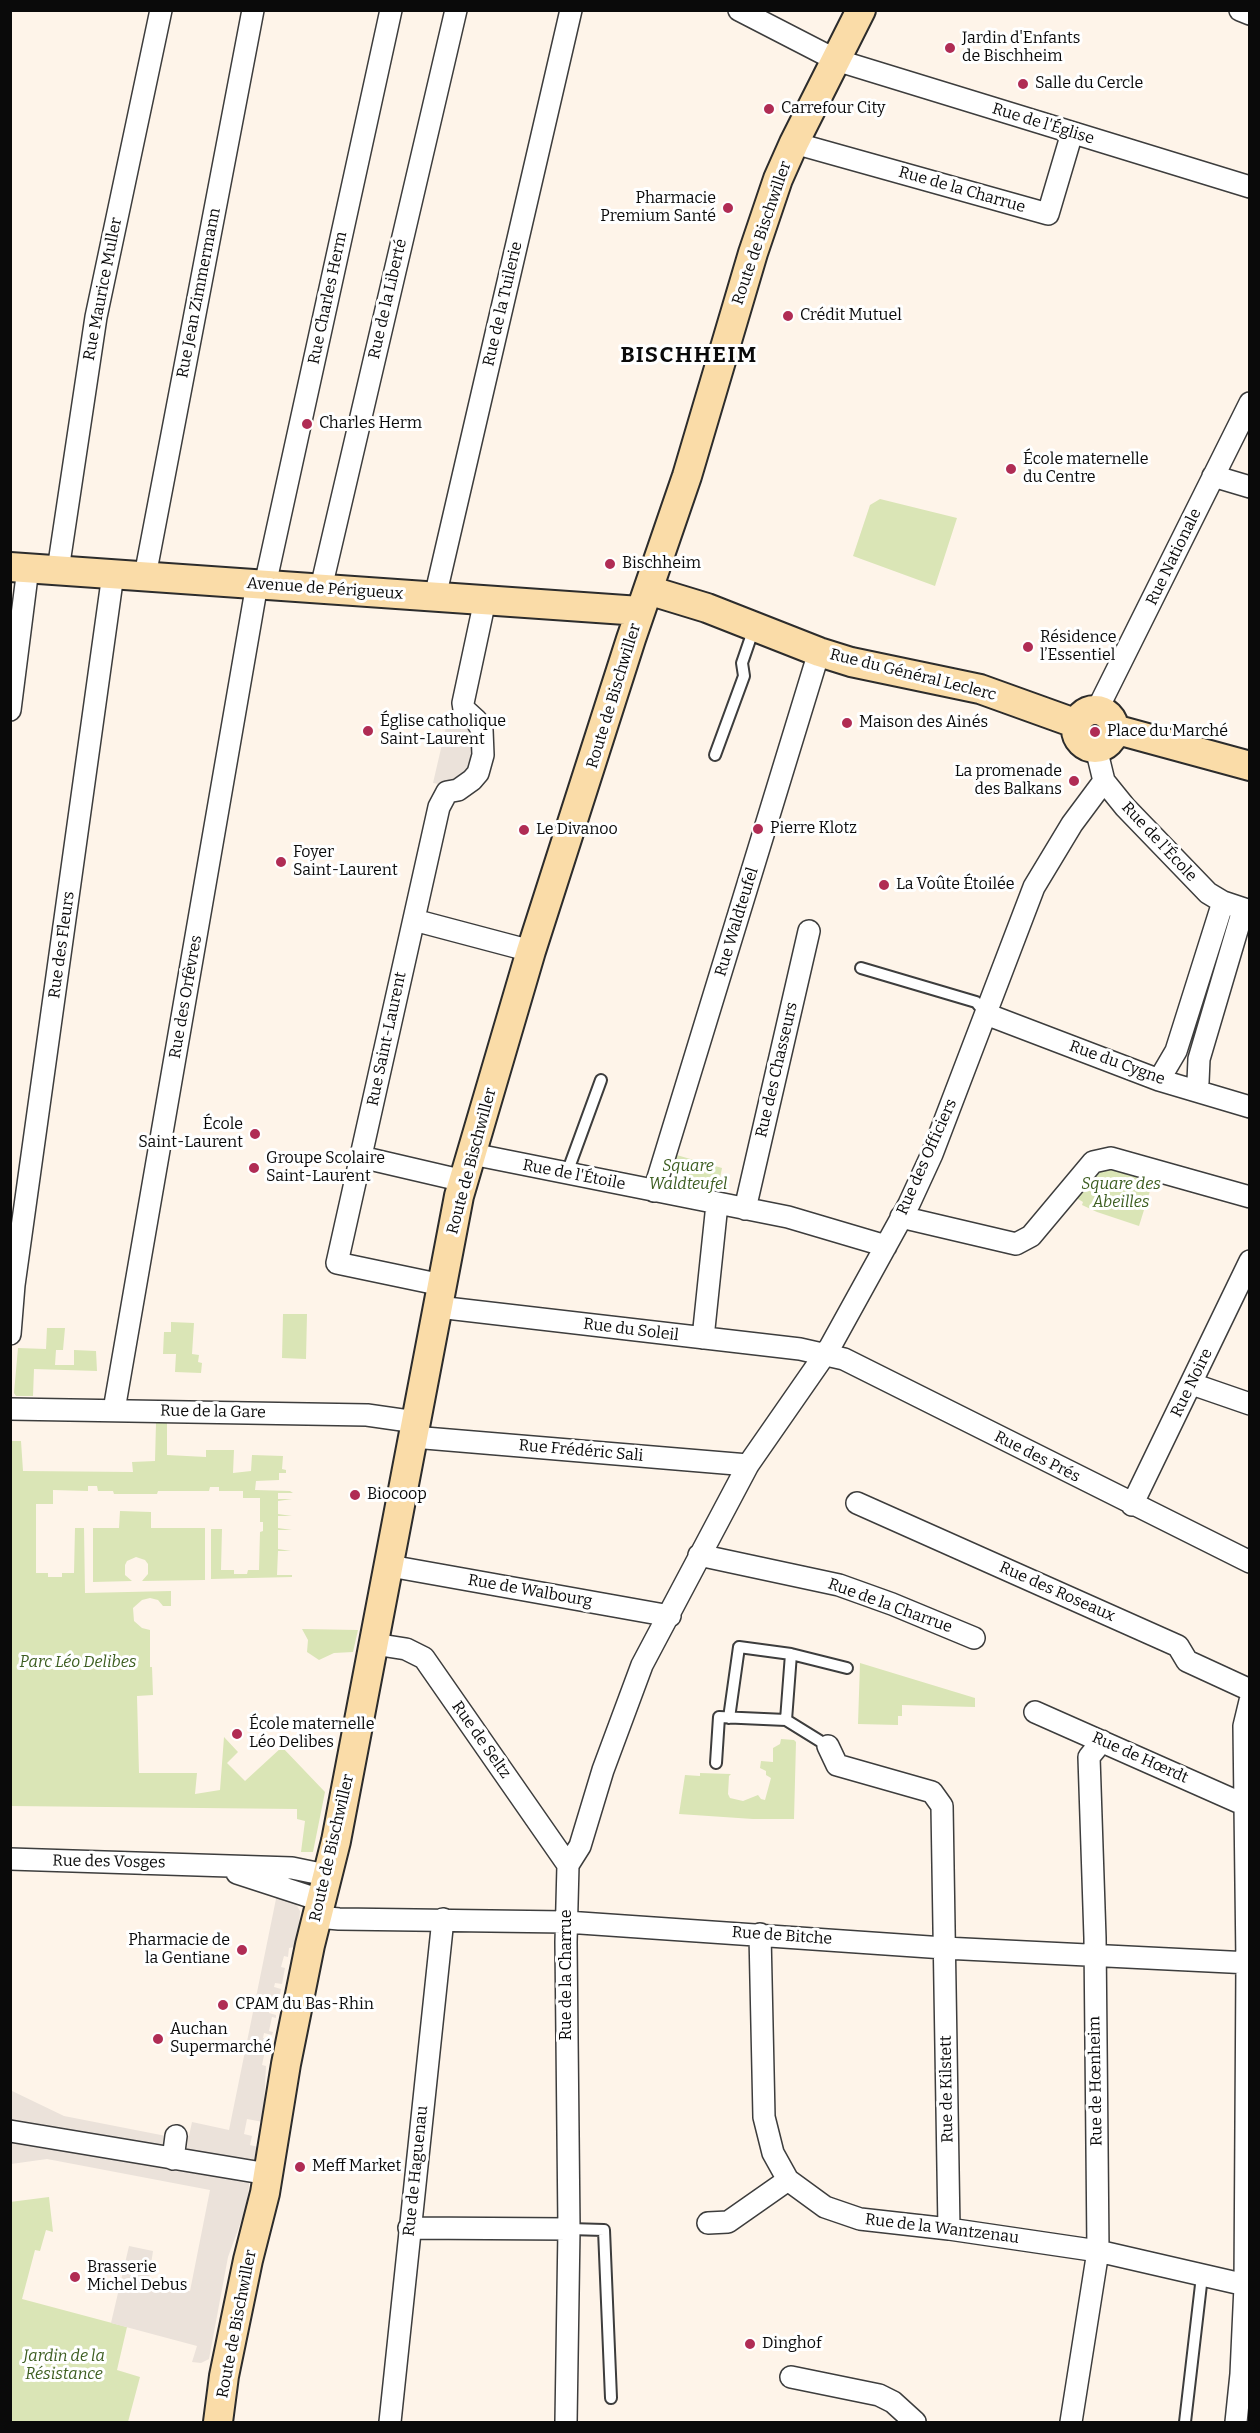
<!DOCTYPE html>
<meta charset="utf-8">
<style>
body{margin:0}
#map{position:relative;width:1260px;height:2433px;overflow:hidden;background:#fef4e9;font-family:Bitter,serif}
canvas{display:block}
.frame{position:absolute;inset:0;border:12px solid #0a0a0a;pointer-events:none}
</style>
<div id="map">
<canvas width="1260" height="2433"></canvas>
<div class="frame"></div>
</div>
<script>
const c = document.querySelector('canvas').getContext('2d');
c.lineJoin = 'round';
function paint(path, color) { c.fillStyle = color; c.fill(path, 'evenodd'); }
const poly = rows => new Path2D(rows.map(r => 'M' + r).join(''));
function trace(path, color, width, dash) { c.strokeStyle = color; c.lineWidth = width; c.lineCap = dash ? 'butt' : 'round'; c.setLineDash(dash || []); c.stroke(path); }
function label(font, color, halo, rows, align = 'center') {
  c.font = font + ' Bitter,serif'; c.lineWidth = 6; c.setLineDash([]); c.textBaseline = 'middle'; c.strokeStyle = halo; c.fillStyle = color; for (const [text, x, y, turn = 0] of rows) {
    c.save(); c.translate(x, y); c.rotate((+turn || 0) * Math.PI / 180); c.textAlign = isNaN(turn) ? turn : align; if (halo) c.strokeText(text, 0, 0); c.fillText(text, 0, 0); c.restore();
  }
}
paint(poly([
 [880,499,957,518,935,586,853,556,870,505],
 [673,1154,722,1168,716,1199,663,1187],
 [1105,1168,1154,1178,1139,1226,1097,1212,1082,1205,1083,1202,1073,1196,1093,1176],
 [283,1314,307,1314,306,1359,282,1358],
 [171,1322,194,1323,192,1354,199,1355,198,1362,202,1363,201,1373,175,1372,176,1354,163,1354,164,1332,171,1332],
 [47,1328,65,1328,63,1350,56,1350,55,1365,74,1365,74,1350,96,1351,97,1371,34,1369,33,1396,16,1396,14,1393,18,1348,46,1349],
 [156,1423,167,1423,167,1455,206,1457,206,1450,234,1450,233,1473,251,1471,252,1455,283,1456,282,1469,286,1470,286,1473,279,1473,279,1480,256,1481,255,1490,290,1491,293,1493,278,1493,278,1499,292,1499,278,1501,278,1514,292,1516,278,1516,278,1528,292,1530,278,1530,278,1549,291,1551,278,1551,277,1575,292,1575,292,1577,211,1579,211,1529,222,1529,221,1570,234,1570,234,1574,247,1574,248,1570,259,1570,260,1532,263,1531,263,1522,260,1522,260,1498,243,1498,243,1491,219,1491,219,1487,210,1487,209,1491,158,1491,157,1494,114,1494,113,1491,98,1491,97,1486,88,1486,88,1491,53,1490,53,1504,36,1504,36,1573,48,1573,48,1577,62,1577,62,1573,74,1573,75,1528,84,1528,85,1593,171,1591,171,1606,163,1606,158,1600,150,1598,142,1600,133,1608,134,1621,142,1628,150,1630,150,1667,152,1667,153,1695,137,1696,139,1773,197,1773,195,1794,220,1790,224,1737,238,1752,227,1763,245,1781,282,1747,325,1792,313,1852,301,1852,305,1821,297,1819,297,1809,11,1806,11,1441,21,1441,23,1471,133,1472,132,1462,155,1461],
 [120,1511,151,1512,151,1528,205,1528,205,1580,142,1581,148,1574,148,1564,145,1560,136,1557,127,1561,125,1565,125,1575,132,1581,93,1582,93,1528,119,1528],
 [302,1629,358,1630,353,1652,334,1653,319,1660,307,1652,308,1640],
 [860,1663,975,1698,975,1707,902,1705,902,1716,898,1716,898,1725,858,1724],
 [781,1739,794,1740,796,1742,794,1819,753,1819,679,1814,685,1775,700,1776,700,1773,731,1774,729,1776,728,1794,730,1798,743,1801,758,1795,761,1799,765,1800,771,1778,766,1775,766,1771,760,1768,761,1761,773,1762,773,1748,780,1744],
 [49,2197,53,2232,46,2230,40,2251,35,2250,22,2299,127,2327,117,2370,140,2377,128,2422,11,2422,10,2202]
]), '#dae5b6');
paint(poly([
 [449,714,465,719,477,743,466,777,444,785,433,783],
 [277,1894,292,1899,296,1904,300,1911,299,1929,295,1947,289,1948,288,1957,284,1956,281,1967,285,1968,282,1984,275,1983,274,1987,281,1989,277,2010,269,2008,269,2013,276,2015,276,2018,272,2017,269,2031,273,2032,272,2035,264,2033,263,2038,271,2040,269,2052,265,2051,262,2065,266,2066,263,2122,247,2119,244,2134,252,2136,250,2145,258,2147,251,2171,246,2208,228,2257,209,2359,201,2363,192,2362,197,2346,111,2323,129,2246,153,2251,148,2285,190,2291,210,2190,47,2159,11,2164,10,2090,64,2116,166,2136,189,2136,192,2122,229,2130]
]), '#ebe2da');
const lane = poly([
 [715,755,744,676,742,663,754,628],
 [861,968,976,1002,986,1014],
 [567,1173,601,1080],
 [729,1718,739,1647,791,1654,847,1668],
 [786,1720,791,1654],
 [716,1763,719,1717,786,1720,828,1746],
 [569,2229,604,2230,611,2398],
 [1185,2422,1202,2276]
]);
const street = poly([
 [739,10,836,60,1250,187],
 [1240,10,1250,14],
 [794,143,1048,214,1072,133],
 [1213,476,1250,487],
 [58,570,96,317,161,10],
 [145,576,253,10],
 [265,585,391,10],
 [321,588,456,10],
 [435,597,571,10],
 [10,710,28,568],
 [1097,710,1250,403],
 [1096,748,1104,781,1125,807,1208,893,1223,902,1250,911],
 [414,920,531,951],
 [986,1014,1159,1080,1250,1107],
 [1159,1080,1176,1051,1223,902],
 [1195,1090,1198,1082,1199,1059,1243,910],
 [472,1154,788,1217,886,1246],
 [361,1157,464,1181],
 [654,1191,819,652],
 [745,1209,809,931],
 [901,1217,1016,1244,1031,1236,1093,1162,1111,1158,1250,1197],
 [442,1285,337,1263,439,807,447,792,458,790,472,780,478,773,483,755,482,730,476,720,464,709,463,703,485,600],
 [438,1307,800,1349,844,1359,1250,1562],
 [10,1334,14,1285,113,574],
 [703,1338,717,1204],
 [1192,1384,1250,1404],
 [10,1409,367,1415,416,1422],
 [114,1410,257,584],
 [413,1437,748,1465],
 [857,1503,1178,1646,1187,1661,1250,1690],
 [1132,1505,1250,1261],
 [699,1555,839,1585,892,1604,974,1638],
 [390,1566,670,1616],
 [374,1644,406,1649,424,1658,568,1865],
 [1035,1712,1245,1805],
 [828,1746,837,1765,932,1792,942,1806,949,2229],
 [10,1859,292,1868,326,1875],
 [237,1873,320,1900],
 [317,1917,339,1919,566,1922,944,1948,1250,1963],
 [760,1934,764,2117,773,2153,788,2180,825,2207,860,2219,949,2229,1098,2251,1250,2286],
 [10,2131,268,2174],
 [173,2159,176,2136],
 [708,2223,728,2222,788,2180],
 [409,2228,569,2229],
 [791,2377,879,2395,893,2402,915,2422],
 [390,2422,443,1919],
 [566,2422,569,2229,566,1942,568,1865,580,1846,603,1770,642,1665,748,1465,830,1347,909,1204,932,1154,1034,887,1072,824,1104,781],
 [1071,2422,1098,2251,1095,1938,1089,1757,1102,1741],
 [1236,2422,1241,2374,1245,2286,1247,1963,1244,1726,1250,1701]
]);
const secondary = poly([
 [10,567,640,611],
 [648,590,707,608,819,652,851,662,980,689,1069,721,1076,726],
 '1076 729a19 19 0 1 1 38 0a19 19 0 1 1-38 0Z',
 [1114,729,1250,766],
 [218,2422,224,2376,248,2260,265,2193,286,2064,310,1945,336,1841,459,1196,531,951,631,639,687,476,753,253,778,179,794,143,861,10]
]);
trace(lane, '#3d3d3d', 14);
trace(street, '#3d3d3d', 24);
trace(secondary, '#2c2c2c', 32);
trace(lane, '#fff', 10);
trace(street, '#fff', 21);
trace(secondary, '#fadca8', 28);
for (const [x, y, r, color] of [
 [950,48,6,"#b02c54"],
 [1023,84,6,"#b02c54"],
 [769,109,6,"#b02c54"],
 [728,208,6,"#b02c54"],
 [788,316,6,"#b02c54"],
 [307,424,6,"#b02c54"],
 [1011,469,6,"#b02c54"],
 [610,564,6,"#b02c54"],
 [1028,647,6,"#b02c54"],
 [847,723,6,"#b02c54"],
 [368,731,6,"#b02c54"],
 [1095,732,6,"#b02c54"],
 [1074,781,6,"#b02c54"],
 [758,829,6,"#b02c54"],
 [524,830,6,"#b02c54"],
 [281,862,6,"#b02c54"],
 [884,885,6,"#b02c54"],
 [255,1134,6,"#b02c54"],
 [254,1168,6,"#b02c54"],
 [355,1495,6,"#b02c54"],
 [237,1734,6,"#b02c54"],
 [242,1950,6,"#b02c54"],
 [223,2005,6,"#b02c54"],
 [158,2039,6,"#b02c54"],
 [300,2167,6,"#b02c54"],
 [75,2277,6,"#b02c54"],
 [750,2344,6,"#b02c54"]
]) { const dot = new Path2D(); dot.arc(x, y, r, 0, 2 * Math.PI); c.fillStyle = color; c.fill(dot); trace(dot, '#fff', 2); }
label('16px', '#0a0a0a', '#fff', [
 ["Jardin d'Enfants",962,39],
 ["de Bischheim",962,57],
 ["Salle du Cercle",1035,84],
 ["Carrefour City",781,109],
 ["Pharmacie",716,199,"right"],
 ["Premium Santé",716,217,"right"],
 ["Crédit Mutuel",800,316],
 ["Charles Herm",319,424],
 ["École maternelle",1023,460],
 ["du Centre",1023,478],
 ["Bischheim",622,564],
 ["Résidence",1040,638],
 ["l’Essentiel",1040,656],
 ["Église catholique",380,722],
 ["Saint-Laurent",380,740],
 ["Maison des Ainés",859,723],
 ["Place du Marché",1107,732],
 ["La promenade",1062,772,"right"],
 ["des Balkans",1062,790,"right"],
 ["Pierre Klotz",770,829],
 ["Le Divanoo",536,830],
 ["Foyer",293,853],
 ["Saint-Laurent",293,871],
 ["La Voûte Étoilée",896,885],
 ["École",243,1125,"right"],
 ["Saint-Laurent",243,1143,"right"],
 ["Groupe Scolaire",266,1159],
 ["Saint-Laurent",266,1177],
 ["Biocoop",367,1495],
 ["École maternelle",249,1725],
 ["Léo Delibes",249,1743],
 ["Pharmacie de",230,1941,"right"],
 ["la Gentiane",230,1959,"right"],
 ["CPAM du Bas-Rhin",235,2005],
 ["Auchan",170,2030],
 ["Supermarché",170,2048],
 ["Meff Market",312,2167],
 ["Brasserie",87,2268],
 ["Michel Debus",87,2286],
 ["Dinghof",762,2344]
], 'left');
label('16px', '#0a0a0a', '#fff', [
 ["Rue de l'Église",1043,124,17],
 ["Rue de la Charrue",962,190,16],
 ["Route de Bischwiller",762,233,-71],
 ["Rue Maurice Muller",103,289,-79],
 ["Rue Jean Zimmermann",199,293,-79],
 ["Rue Charles Herm",328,298,-78],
 ["Rue de la Liberté",388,299,-77],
 ["Rue de la Tuilerie",503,304,-77],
 ["Rue Nationale",1174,557,-64],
 ["Avenue de Périgueux",325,589,4],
 ["Rue du Général Leclerc",913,675,14],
 ["Route de Bischwiller",614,696,-73],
 ["Rue de l'École",1159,842,47],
 ["Rue Waldteufel",737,922,-73],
 ["Rue des Fleurs",62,945,-82],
 ["Rue des Orfèvres",186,997,-80],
 ["Rue Saint-Laurent",387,1039,-78],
 ["Rue du Cygne",1117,1063,20],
 ["Rue des Chasseurs",777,1070,-77],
 ["Rue des Officiers",927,1157,-66],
 ["Route de Bischwiller",472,1161,-75],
 ["Rue de l'Étoile",574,1175,11],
 ["Rue du Soleil",631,1330,7],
 ["Rue Noire",1192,1383,-64],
 ["Rue de la Gare",213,1412,1],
 ["Rue Frédéric Sali",581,1451,5],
 ["Rue des Prés",1037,1457,27],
 ["Rue de Walbourg",530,1591,10],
 ["Rue des Roseaux",1057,1592,24],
 ["Rue de la Charrue",890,1606,20],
 ["Rue de Seltz",481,1740,55],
 ["Rue de Hœrdt",1140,1758,24],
 ["Route de Bischwiller",332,1848,-77],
 ["Rue des Vosges",109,1862,1],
 ["Rue de Bitche",782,1936,4],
 ["Rue de la Charrue",567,1975,-90],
 ["Rue de Hœnheim",1096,2081,-91],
 ["Rue de Kilstett",947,2089,-91],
 ["Rue de Haguenau",416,2171,-84],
 ["Rue de la Wantzenau",942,2229,7],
 ["Route de Bischwiller",237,2324,-79]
]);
label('italic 16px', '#3c5d20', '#fff', [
 ["Square",688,1167],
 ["Waldteufel",688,1185],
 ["Square des",1121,1185],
 ["Abeilles",1121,1203],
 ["Parc Léo Delibes",78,1663],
 ["Jardin de la",64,2357],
 ["Résistance",64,2375]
]);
c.letterSpacing = '1.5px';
label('bold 22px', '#0a0a0a', '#fff', [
 ["BISCHHEIM",689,356]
]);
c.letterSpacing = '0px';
</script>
